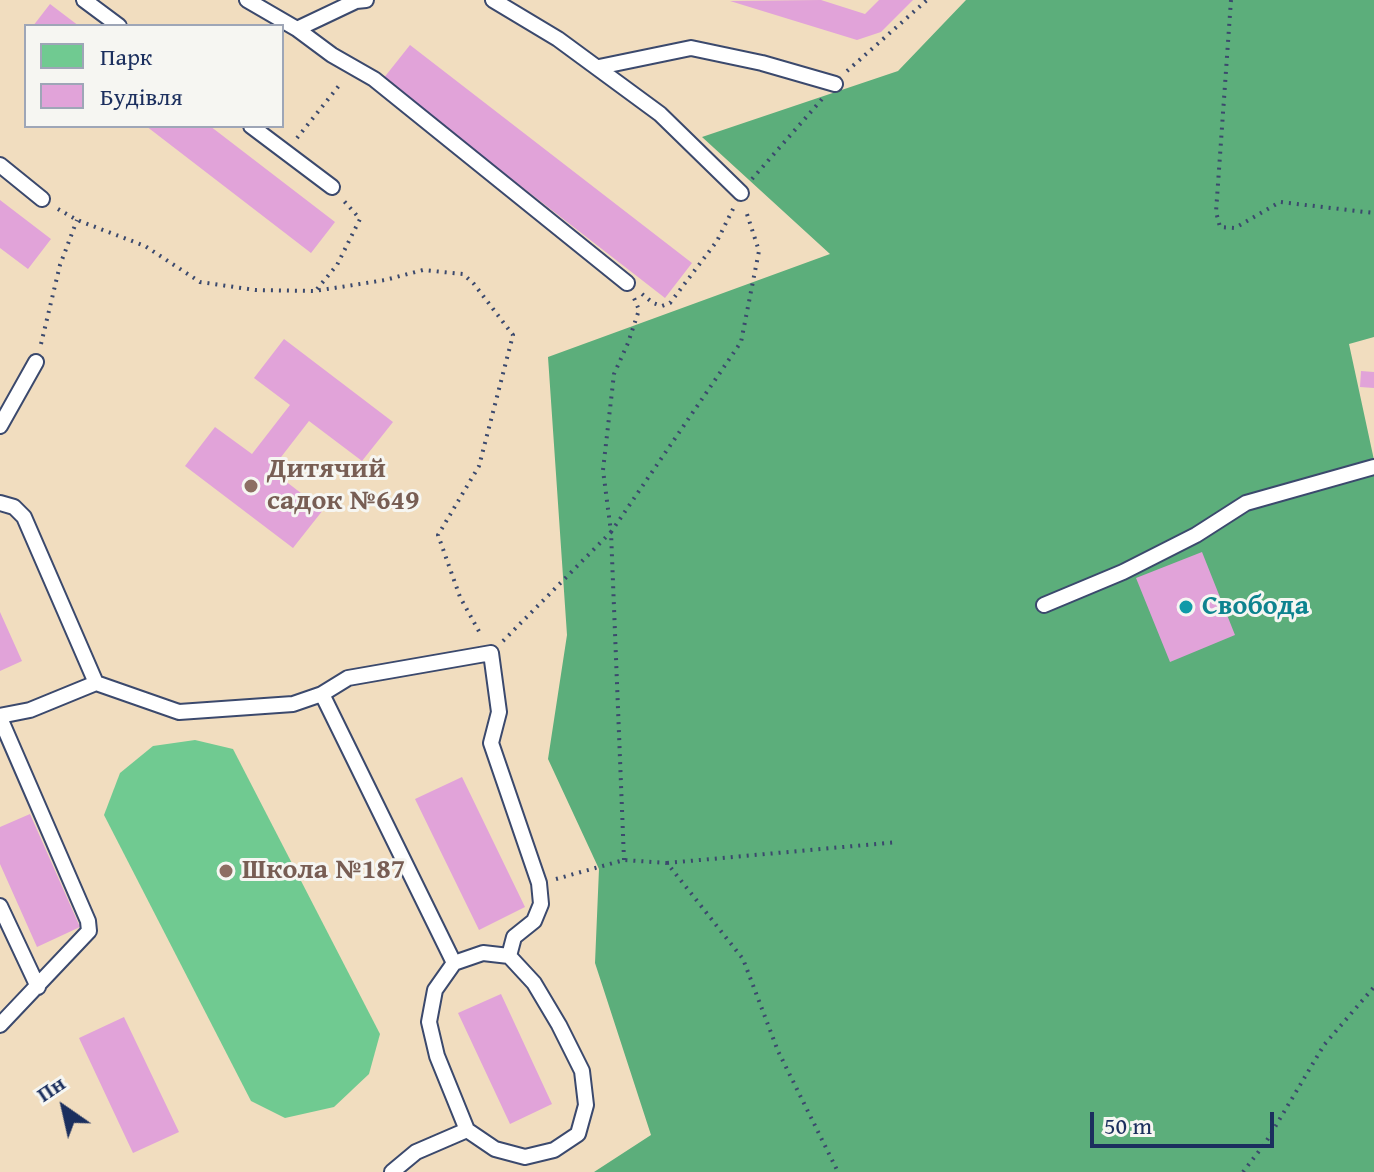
<!DOCTYPE html>
<meta charset="utf-8">
<style>
body{margin:0}
#map{position:relative;width:1374px;height:1172px;overflow:hidden;background:#f1ddbf;font-family:"Gentium Book Plus",serif}
canvas{display:block}
.legend{position:absolute;left:24px;top:24px;width:260px;height:104px;box-sizing:border-box;background:#f6f6f2;border:2px solid #9ea6b7;margin:0;padding:10px 14px;list-style:none;font-size:24px;color:#1b2f5e}
.legend li{display:flex;align-items:center;gap:16px;height:40px}
.legend b{width:40px;border:2px solid #9ea6b7}
.north{position:absolute;left:24px;top:1068px;width:80px;height:80px;-webkit-text-stroke:6px #f6f6f2;paint-order:stroke;rotate:326deg;font-size:22px;font-weight:700;line-height:32px;text-align:center;color:#1b2f5e}
.north::after{content:'';display:block;margin:auto;width:28px;height:36px;background:#1b2f5e;clip-path:polygon(50% 0,100% 100%,50% 72%,0 100%)}
.scale{position:absolute;left:1090px;top:1112px;width:184px;height:36px;box-sizing:border-box;border:4px solid #1b2f5e;border-top:0;padding-left:10px;font-size:24px;line-height:28px;white-space:nowrap;color:#1b2f5e;-webkit-text-stroke:6px #f6f6f2;paint-order:stroke}
</style>
<div id="map">
<canvas width="1374" height="1172"></canvas>
<ul class="legend">
<li><b style="height:22px;background:#70ca91"></b>Парк</li>
<li><b style="height:22px;background:#e1a3d9"></b>Будівля</li>
</ul>
<div class="north">Пн</div>
<div class="scale">50 m</div>
</div>
<script>
const c = document.querySelector('canvas').getContext('2d');
c.lineJoin = 'round';
function paint(path, color) { c.fillStyle = color; c.fill(path, 'evenodd'); }
const poly = rows => new Path2D(rows.map(r => 'M' + r).join(''));
function trace(path, color, width, dash) { c.strokeStyle = color; c.lineWidth = width; c.lineCap = dash ? 'butt' : 'round'; c.setLineDash(dash || []); c.stroke(path); }
function label(font, color, halo, rows, align = 'center') {
  c.font = font + ' "Gentium Book Plus",serif'; c.lineWidth = 6; c.setLineDash([]); c.textBaseline = 'middle'; c.strokeStyle = halo; c.fillStyle = color; for (const [text, x, y, turn = 0] of rows) {
    c.save(); c.translate(x, y); c.rotate((+turn || 0) * Math.PI / 180); c.textAlign = isNaN(turn) ? turn : align; if (halo) c.strokeText(text, 0, 0); c.fillText(text, 0, 0); c.restore();
  }
}
paint(poly([
 [195,740,233,749,380,1034,369,1074,334,1107,285,1118,251,1101,104,815,120,773,153,746]
]), '#70ca91');
paint(poly([
 [966,0,1374,0,1374,337,1349,344,1374,460,1374,1172,594,1172,651,1135,595,963,599,869,548,759,567,635,548,357,830,254,702,137,898,71]
]), '#5cae7b');
paint(poly([
 [821,0,865,14,879,0,913,0,881,32,857,40,730,1],
 [50,4,79,26,33,26],
 [410,45,692,263,665,298,383,79],
 [146,126,210,126,335,222,311,253],
 [0,200,51,239,28,269,0,248],
 [284,339,393,422,362,461,309,421,271,470,323,510,293,548,185,466,215,427,252,454,290,405,254,378],
 [1361,371,1374,372,1374,388,1360,387],
 [1202,552,1235,635,1170,662,1136,578],
 [0,612,22,661,0,671],
 [462,777,525,907,479,930,415,799],
 [30,814,80,927,37,947,0,864,0,827],
 [501,994,552,1104,510,1124,458,1013],
 [124,1017,179,1132,133,1153,79,1038]
]), '#e1a3d9');
const lane = poly([
 [84,0,119,26],
 [247,0,297,29,356,1,366,0],
 [493,0,558,39,660,114,741,193],
 [297,29,332,55,374,79,627,283],
 [599,67,691,48,762,63,835,84],
 [251,126,332,187],
 [0,165,42,199],
 [0,426,36,362],
 [0,503,14,507,24,517,96,683],
 [1044,605,1123,572,1196,535,1246,503,1374,467],
 [322,694,454,963,435,990,429,1022,437,1056,467,1130,416,1152,392,1172],
 [0,716,30,710,96,683,179,712,293,704,322,694,348,678,491,653,499,712,491,743,539,883,541,904,534,921,514,937,509,956,534,983,559,1025,582,1071,586,1105,578,1134,554,1150,525,1157,495,1149,467,1130],
 [0,718,88,921,89,931,0,1025],
 [0,906,38,987],
 [454,963,483,953,509,956]
]);
trace(lane, '#3b496d', 18);
trace(poly([
 [1231,0,1216,212,1220,227,1235,228,1280,202,1374,213],
 [847,71,927,0],
 [297,138,342,82],
 [752,179,823,98],
 [58,209,77,220,145,246,200,282,255,290,315,291,385,280,423,270,463,274,474,284,513,335,479,466,438,535,460,597,481,635],
 [317,289,337,265,360,219,344,201],
 [642,294,653,303,662,306,670,303,717,241,734,207],
 [41,344,60,265,77,220],
 [503,641,611,532,603,470,614,374,628,343,639,310,634,298],
 [624,860,611,532,741,342,759,251,746,211],
 [667,863,898,842],
 [556,879,624,860,667,863,743,959,778,1051,838,1172],
 [1243,1172,1266,1142,1324,1045,1374,987]
]), '#3b496d', 4, [2, 6]);
trace(lane, '#fff', 14);
for (const [x, y, r, color] of [
 [251,486,8,"#8d6e63"],
 [1186,607,8,"#0f9aa8"],
 [226,871,8,"#8d6e63"]
]) { const dot = new Path2D(); dot.arc(x, y, r, 0, 2 * Math.PI); c.fillStyle = color; c.fill(dot); trace(dot, '#f6f6f2', 3); }
label('bold 28px', '#785e54', '#f6f6f2', [
 ["Дитячий",267,470],
 ["садок №649",267,502],
 ["Школа №187",242,871]
], 'left');
label('bold 28px', '#0d838f', '#f6f6f2', [
 ["Свобода",1202,607]
], 'left');
</script>
